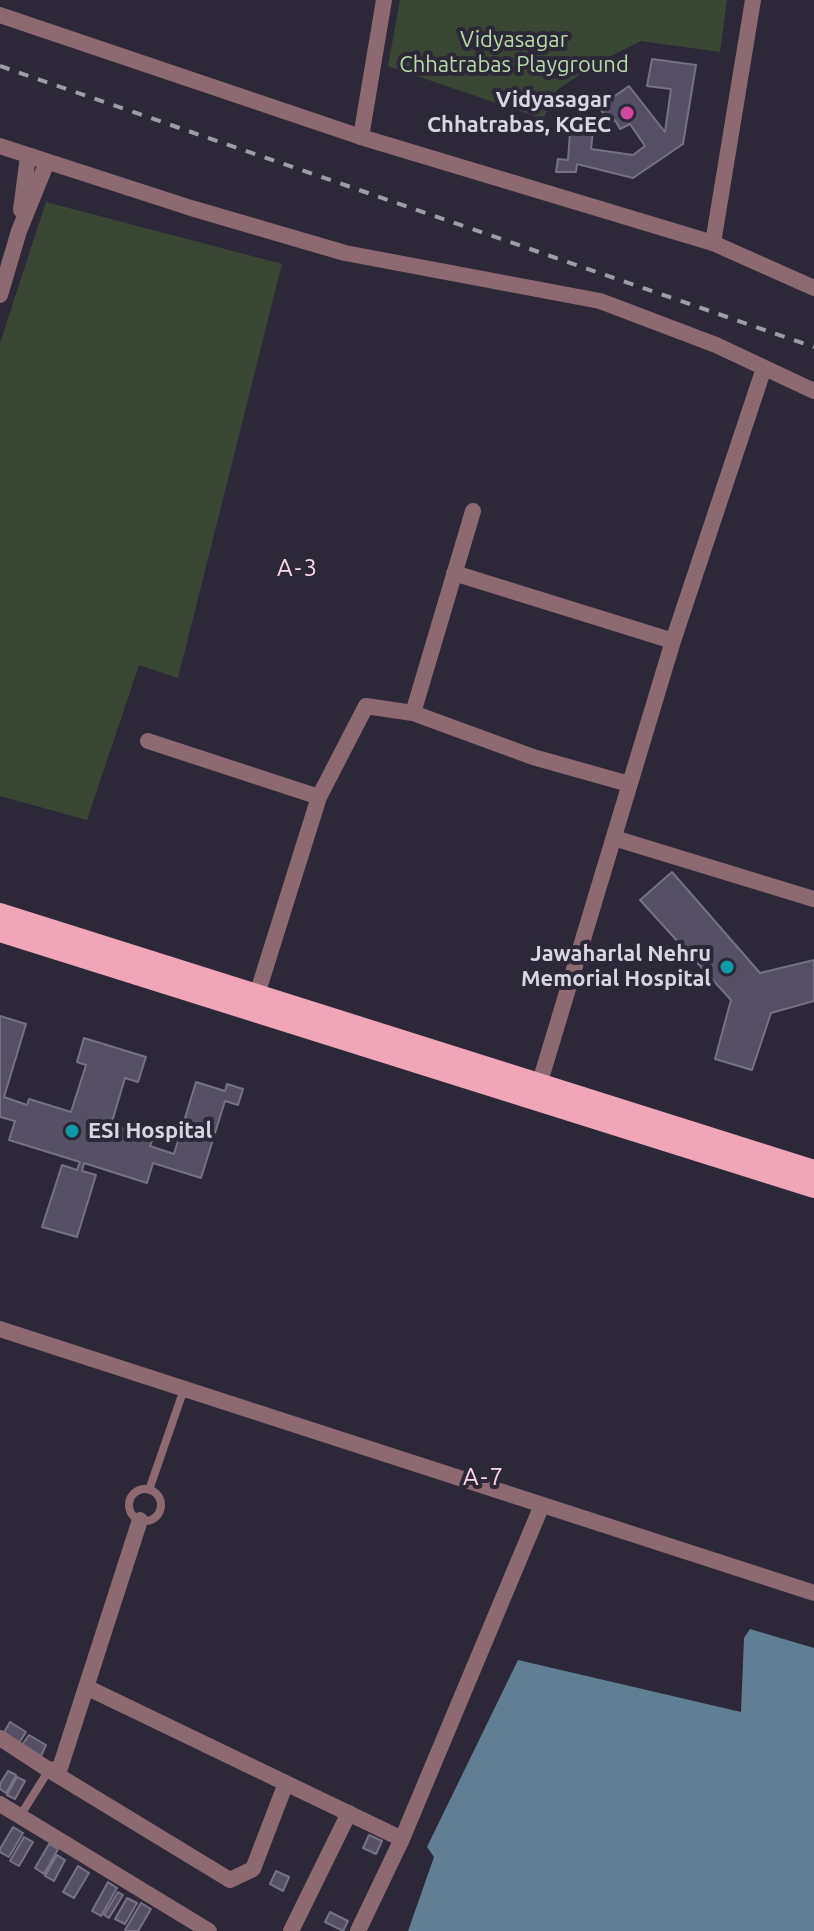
<!DOCTYPE html>
<style>
body{margin:0}
canvas{display:block;background:#2c2838}
</style>
<canvas width="814" height="1931"></canvas>
<script>
const c = document.querySelector('canvas').getContext('2d');
c.lineJoin = 'round';
function paint(path, color) { c.fillStyle = color; c.fill(path, 'evenodd'); }
const poly = rows => new Path2D(rows.map(r => 'M' + r).join(''));
function trace(path, color, width, dash) { c.strokeStyle = color; c.lineWidth = width; c.lineCap = dash ? 'butt' : 'round'; c.setLineDash(dash || []); c.stroke(path); }
function label(font, color, halo, rows, align = 'center') {
  c.font = font + ' Ubuntu,sans-serif'; c.lineWidth = 8; c.setLineDash([]); c.textBaseline = 'middle'; c.strokeStyle = halo; c.fillStyle = color; for (const [text, x, y, turn = 0] of rows) {
    c.save(); c.translate(x, y); c.rotate((+turn || 0) * Math.PI / 180); c.textAlign = isNaN(turn) ? turn : align; if (halo) c.strokeText(text, 0, 0); c.fillText(text, 0, 0); c.restore();
  }
}
paint(poly([
 [400,0,727,0,720,52,641,41,595,64,557,90,543,119,388,66],
 [46,202,282,264,178,678,139,665,87,820,0,796,0,343]
]), '#3a4735');
paint(poly([
 [750,1629,814,1648,814,1931,408,1931,434,1857,427,1847,518,1660,741,1712,744,1638]
]), '#617f93');
const building = poly([
 [652,59,696,65,683,144,633,178,577,164,576,172,556,172,558,159,568,160,571,119,594,122,591,149,633,155,645,146,630,124,620,129,615,120,610,123,599,107,629,86,665,132,671,89,647,86,652,59],
 [672,872,760,973,814,960,814,1001,771,1013,752,1070,715,1059,731,1000,640,900,672,872],
 [0,1016,26,1024,4,1097,27,1105,29,1099,71,1112,86,1065,77,1062,84,1038,146,1057,138,1082,125,1078,111,1125,153,1138,150,1146,174,1154,196,1082,225,1091,227,1084,243,1089,238,1105,225,1101,201,1178,153,1163,147,1183,84,1163,82,1171,96,1175,77,1237,42,1227,62,1165,77,1170,80,1162,9,1140,15,1121,0,1117,0,1016],
 [10,1722,26,1732,19,1743,3,1734,10,1722],
 [29,1735,46,1745,41,1756,22,1745,29,1735],
 [8,1771,16,1775,6,1793,0,1789,0,1784,8,1771],
 [17,1777,25,1781,15,1799,7,1795,17,1777],
 [13,1827,23,1833,9,1857,0,1852,0,1849,13,1827],
 [369,1835,382,1841,376,1854,363,1848,369,1835],
 [24,1837,33,1842,19,1866,10,1861,24,1837],
 [49,1844,58,1849,44,1874,35,1868,49,1844],
 [57,1855,65,1860,54,1881,45,1876,57,1855],
 [78,1866,89,1873,74,1898,63,1892,78,1866],
 [276,1871,289,1877,283,1891,270,1884,276,1871],
 [108,1882,117,1888,101,1916,92,1911,108,1882],
 [118,1892,123,1895,109,1918,104,1915,118,1892],
 [127,1898,137,1903,125,1924,115,1919,127,1898],
 [141,1903,151,1909,138,1931,127,1931,125,1930,141,1903],
 [330,1912,348,1921,343,1931,325,1922,330,1912]
]);
paint(building, '#555063');
trace(building, '#767184', 2);
trace(poly([
 '129 1505a16 16 0 1 1 32 0a16 16 0 1 1-32 0Z',
 [149,1490,184,1389],
 [20,1816,49,1770]
]), '#8d6971', 8);
trace(poly([
 [0,15,361,137],
 [713,243,753,0],
 [454,573,673,641],
 [413,713,473,511],
 [148,741,319,797],
 [614,838,814,899],
 [254,1004,319,797,366,706,413,713,533,757,629,784],
 [539,1085,673,641,764,368],
 [0,1329,814,1593],
 [86,1687,402,1839],
 [0,1738,49,1770,60,1768,140,1520],
 [49,1770,230,1880,253,1869,286,1783],
 [291,1931,349,1813],
 [358,1931,402,1839,542,1505]
]), '#8d6971', 16);
trace(poly([
 [384,0,361,137,713,243,814,288],
 [0,146,191,208,345,253,600,301,716,345,814,391],
 [21,210,28,156],
 [0,295,19,231,47,162],
 [0,1804,209,1931]
]), '#8d6971', 16);
trace(poly([
 [0,913,814,1170],
 [0,932,814,1188]
]), '#f0a6b8', 20);
trace(poly([
 [0,66,814,347]
]), '#9f9ca9', 4, [10, 10]);
for (const [x, y, r, color] of [
 [627,113,8,"#d1479c"],
 [727,967,8,"#0f9aa8"],
 [72,1131,8,"#0f9aa8"]
]) { const dot = new Path2D(); dot.arc(x, y, r, 0, 2 * Math.PI); c.fillStyle = color; c.fill(dot); trace(dot, '#2c2838', 3); }
label('22px', '#b9dbaa', '#2c2838', [
 ["Vidyasagar",514,40],
 ["Chhatrabas Playground",514,65]
]);
label('bold 22px', '#d8d6e1', '#2c2838', [
 ["Vidyasagar",611,100],
 ["Chhatrabas, KGEC",611,125],
 ["Jawaharlal Nehru",711,954],
 ["Memorial Hospital",711,979],
 ["ESI Hospital",88,1131,"left"]
], 'right');
c.letterSpacing = '2px';
label('24px', '#fad9e7', '#2c2838', [
 ["A-3",298,568],
 ["A-7",484,1477]
]);
c.letterSpacing = '0px';
</script>
